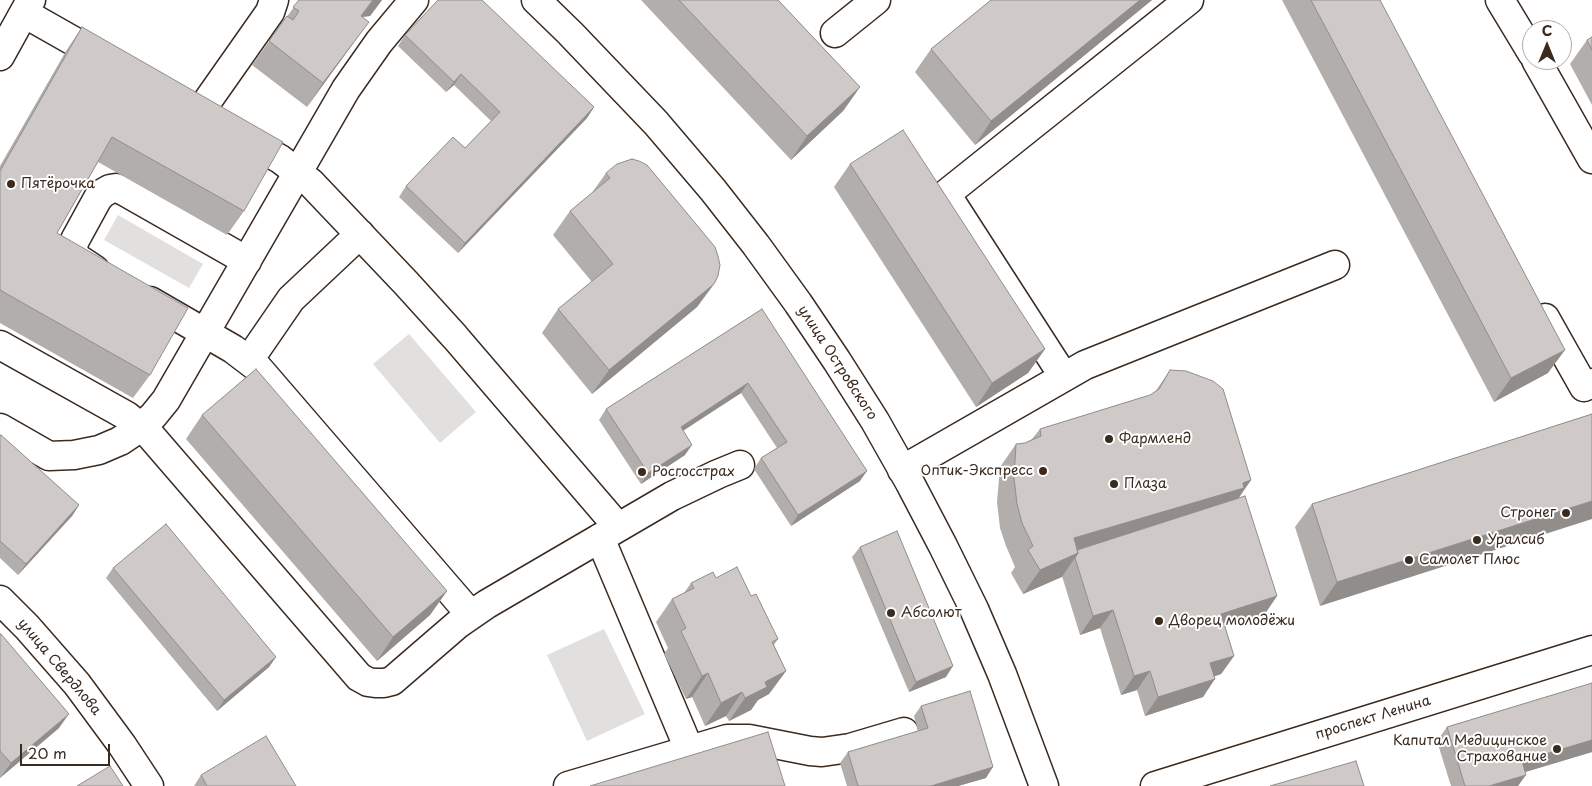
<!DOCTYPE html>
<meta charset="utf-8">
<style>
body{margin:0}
#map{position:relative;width:1592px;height:786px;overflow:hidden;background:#fff;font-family:"Playpen Sans",sans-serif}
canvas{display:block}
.north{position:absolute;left:1522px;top:20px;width:50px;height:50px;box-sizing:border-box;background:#fff;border:1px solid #b1aaa5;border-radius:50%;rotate:0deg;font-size:14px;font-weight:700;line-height:20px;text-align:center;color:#3b2a1e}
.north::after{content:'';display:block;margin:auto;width:18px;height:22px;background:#3b2a1e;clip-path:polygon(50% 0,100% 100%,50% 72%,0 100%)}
.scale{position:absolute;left:20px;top:744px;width:90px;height:22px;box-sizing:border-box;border:2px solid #3b2a1e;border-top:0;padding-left:6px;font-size:15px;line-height:18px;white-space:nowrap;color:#3b2a1e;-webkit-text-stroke:4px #fff;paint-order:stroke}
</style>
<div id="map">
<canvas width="1592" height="786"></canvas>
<div class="north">С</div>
<div class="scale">20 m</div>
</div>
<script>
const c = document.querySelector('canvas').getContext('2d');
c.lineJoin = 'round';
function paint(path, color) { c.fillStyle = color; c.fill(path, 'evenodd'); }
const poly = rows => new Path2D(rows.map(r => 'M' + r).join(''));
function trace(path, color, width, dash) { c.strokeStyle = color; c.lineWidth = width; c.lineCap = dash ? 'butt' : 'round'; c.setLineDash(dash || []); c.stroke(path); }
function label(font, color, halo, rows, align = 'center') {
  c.font = font + ' "Playpen Sans",sans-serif'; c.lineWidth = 4; c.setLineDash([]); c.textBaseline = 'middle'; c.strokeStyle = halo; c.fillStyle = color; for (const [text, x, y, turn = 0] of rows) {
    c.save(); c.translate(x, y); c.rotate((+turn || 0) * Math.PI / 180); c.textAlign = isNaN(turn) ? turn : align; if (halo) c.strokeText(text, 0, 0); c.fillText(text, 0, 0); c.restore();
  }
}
paint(poly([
 [118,215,203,264,189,288,104,240],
 [409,334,476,412,440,443,373,364],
 [604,629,645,714,587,741,547,655]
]), '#e2e0de');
const minor = poly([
 [536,0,570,33,656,123,713,190,756,245,798,303,837,361,875,421,910,483,943,546,974,609,1002,674,1044,786],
 [1500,0,1532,53],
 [24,13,105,59],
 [835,33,876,0],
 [0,56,31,0],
 [1536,60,1592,159],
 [199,113,270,12,274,0],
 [242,138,280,159,310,182,406,283,455,337,618,527],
 [95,270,77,258,74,253,73,246,75,240,98,198,103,193,110,189,116,188,124,191,247,261],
 [150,301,233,349,258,368,471,615],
 [1545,318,1584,387,1592,383],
 [0,345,127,416,150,435,359,677,368,682,375,683,384,683,392,681,458,624,487,604,672,496,718,474,740,465],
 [249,360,291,299,360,234],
 [1064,377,946,194,1189,0],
 [0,428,49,456,74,455,99,450,120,441,141,427,153,416,166,400,346,89,379,42,414,0],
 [902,470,1085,365,1335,265],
 [600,538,689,749],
 [0,600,27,627,77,684,122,745,149,786],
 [568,786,727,739,749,739,810,751,822,752,850,748,904,732]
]);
const major = poly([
 [1155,786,1592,650]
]);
trace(minor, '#3b2a1e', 31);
trace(major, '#3b2a1e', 31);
trace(minor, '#fff', 28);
trace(major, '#fff', 28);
paint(poly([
 [299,0,382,0,370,16,362,17,352,45,307,107,252,65],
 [641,0,778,0,860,87,843,111,791,160],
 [991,0,1152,0,975,145,915,72,931,49],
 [1282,0,1380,0,1548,373,1494,402],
 [82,27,244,211,227,235,98,162,57,233,150,375,133,398,0,323,0,166,66,51],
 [405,35,594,107,587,118,458,253,399,197,406,186,465,148,491,121,454,85,446,92,398,46],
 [1592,37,1592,105,1570,64,1587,40],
 [850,164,1045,349,1028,373,976,407,834,187],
 [606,173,714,284,697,307,592,394,542,333,558,309,592,282,553,235,570,211,591,194],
 [762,309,860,481,791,526,754,469,761,458,777,448,741,393,683,431,685,455,641,484,599,420,606,409],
 [1170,370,1251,480,1238,499,1277,596,1264,615,1225,627,1234,656,1221,674,1215,676,1203,697,1145,716,1137,690,1121,695,1100,628,1080,635,1062,576,1023,594,1011,573,1015,567,1006,546,1000,528,997,502,1000,467,1016,444,1025,443,1032,439,1040,429,1150,395,1155,392],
 [1592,414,1320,606,1295,527,1312,504],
 [202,415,447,591,430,615,377,661,186,439],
 [0,436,79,505,72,516,18,575,0,558],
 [860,547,946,677,909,692,852,557],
 [113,568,276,657,269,667,217,711,106,578],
 [716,578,751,596,778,639,774,645,786,671,769,694,758,700,751,710,729,721,726,716,705,726,692,697,686,699,664,654,668,648,656,622,672,599,684,593,691,583],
 [0,634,59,728,0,778],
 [1592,683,1592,752,1525,772,1518,786,1451,786,1437,741,1447,727],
 [921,706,986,778,958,786,847,786,840,763,848,752,918,731,914,716],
 [201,775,296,786,194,786]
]), '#b2aeab');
paint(poly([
 [373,0,382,0,370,16,361,17,344,40],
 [1140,0,1152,0,975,145,991,121],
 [369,22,352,45,307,107,323,83],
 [461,74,454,85,446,92,454,82],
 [860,87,843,111,791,160,807,136],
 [594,107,587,118,458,253,465,243],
 [714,284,697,307,592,394,609,370],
 [1045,349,1028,373,976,407,992,383],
 [1565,350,1548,373,1494,402,1511,378],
 [748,383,741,393,673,437,681,427],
 [692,445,685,455,641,484,648,473],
 [867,471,860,481,791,526,798,515],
 [1251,480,1235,503,1076,556,1062,577,1023,594,1040,570,1074,538],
 [1592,501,1592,519,1320,606,1337,582],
 [79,505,72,516,18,575,26,564],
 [447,591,430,615,377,661,393,637],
 [1277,596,1264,615,1208,632,1221,614],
 [1113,610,1100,628,1080,635,1093,616],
 [1234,656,1221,674,1198,682,1210,663],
 [276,657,269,667,217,711,224,700],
 [953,666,946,677,909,692,916,682],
 [786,671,769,694,758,700,751,710,729,721,745,698,765,682],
 [1150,671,1137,690,1121,695,1134,676],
 [708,673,692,697,686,699,702,676],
 [1215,679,1203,697,1145,716,1158,697],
 [742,692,726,716,705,726,721,703],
 [69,714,59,728,0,778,11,763],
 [1592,740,1592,752,1512,776,1522,761],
 [993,767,986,778,958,786,931,786],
 [1526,775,1518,786,1489,786]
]), '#918d8b');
const building = poly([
 [299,0,373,0,361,16,369,22,323,83,269,41,287,16,293,20,299,11,293,7,299,0],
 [438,0,482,0,594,107,465,243,406,186,453,137,465,148,500,112,461,74,454,82,405,35,438,0],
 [679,0,778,0,860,87,807,136,679,0],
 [991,0,1140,0,991,121,931,49,991,0],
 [1311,0,1380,0,1565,350,1511,378,1311,0],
 [82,27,283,142,244,211,112,137,57,233,188,308,150,375,0,290,0,171,82,27],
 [1592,37,1592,50,1587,40,1592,37],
 [903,130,1045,349,992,383,850,164,903,130],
 [632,159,639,161,647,165,715,247,718,256,720,265,718,276,714,284,609,370,558,309,613,264,570,211,610,178,606,173,617,164,632,159],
 [762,309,867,471,798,515,761,458,787,442,748,383,681,427,692,445,648,473,606,409,762,309],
 [256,369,447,591,393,637,202,415,256,369],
 [1170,370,1186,371,1213,381,1223,389,1251,480,1243,483,1244,488,1074,538,1078,553,1040,570,1028,550,1033,546,1022,523,1017,504,1014,478,1016,444,1025,443,1041,436,1040,429,1150,395,1159,389,1170,370],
 [1592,414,1592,501,1337,582,1312,504,1592,414],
 [1,435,79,505,26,564,0,541,0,436,1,435],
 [1245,496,1277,596,1221,614,1234,656,1210,663,1215,679,1158,697,1150,671,1134,676,1113,610,1093,616,1075,558,1078,553,1077,550,1245,496],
 [166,524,276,657,224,700,113,568,166,524],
 [897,531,953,666,916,682,860,547,897,531],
 [737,567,751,596,756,594,778,639,772,642,786,671,765,682,767,687,745,698,742,692,721,703,708,673,702,676,681,631,686,628,672,599,694,588,691,583,713,572,716,578,737,567],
 [0,634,1,634,69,714,11,763,0,751,0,634],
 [1592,683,1592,740,1522,761,1526,775,1489,786,1465,786,1447,727,1592,683],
 [970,691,993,767,931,786,858,786,848,752,928,728,921,706,970,691],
 [768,732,785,786,590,786,768,732],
 [266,736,296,786,207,786,201,775,266,736],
 [1356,761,1364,786,1270,786,1356,761],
 [110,766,123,786,77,786,110,766]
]);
paint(building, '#cfcac7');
trace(building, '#918d8b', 1);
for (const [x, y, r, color] of [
 [11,184,5,"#3b2a1e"],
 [1109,439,5,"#3b2a1e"],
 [1043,471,5,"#3b2a1e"],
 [642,472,5,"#3b2a1e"],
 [1114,484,5,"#3b2a1e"],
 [1566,513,5,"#3b2a1e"],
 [1477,540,5,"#3b2a1e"],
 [1409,560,5,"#3b2a1e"],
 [891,613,5,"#3b2a1e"],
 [1159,621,5,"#3b2a1e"],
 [1557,749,5,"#3b2a1e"]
]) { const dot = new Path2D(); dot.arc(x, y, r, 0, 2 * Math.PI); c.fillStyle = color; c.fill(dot); trace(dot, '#fff', 2); }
label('14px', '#3b2a1e', '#fff', [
 ["Пятёрочка",21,184],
 ["Фармленд",1119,439],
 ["Оптик-Экспресс",1033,471,"right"],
 ["Росгосстрах",652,472],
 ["Плаза",1124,484],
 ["Стронег",1556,513,"right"],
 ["Уралсиб",1487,540],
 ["Самолет Плюс",1419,560],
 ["Абсолют",901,613],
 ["Дворец молодёжи",1169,621],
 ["Капитал Медицинское",1547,741,"right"],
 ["Страхование",1547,757,"right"]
], 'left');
label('14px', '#3b2a1e', '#fff', [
 ["улица Островского",837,363,57],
 ["улица Свердлова",59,667,50],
 ["проспект Ленина",1373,718,-17]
]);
</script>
